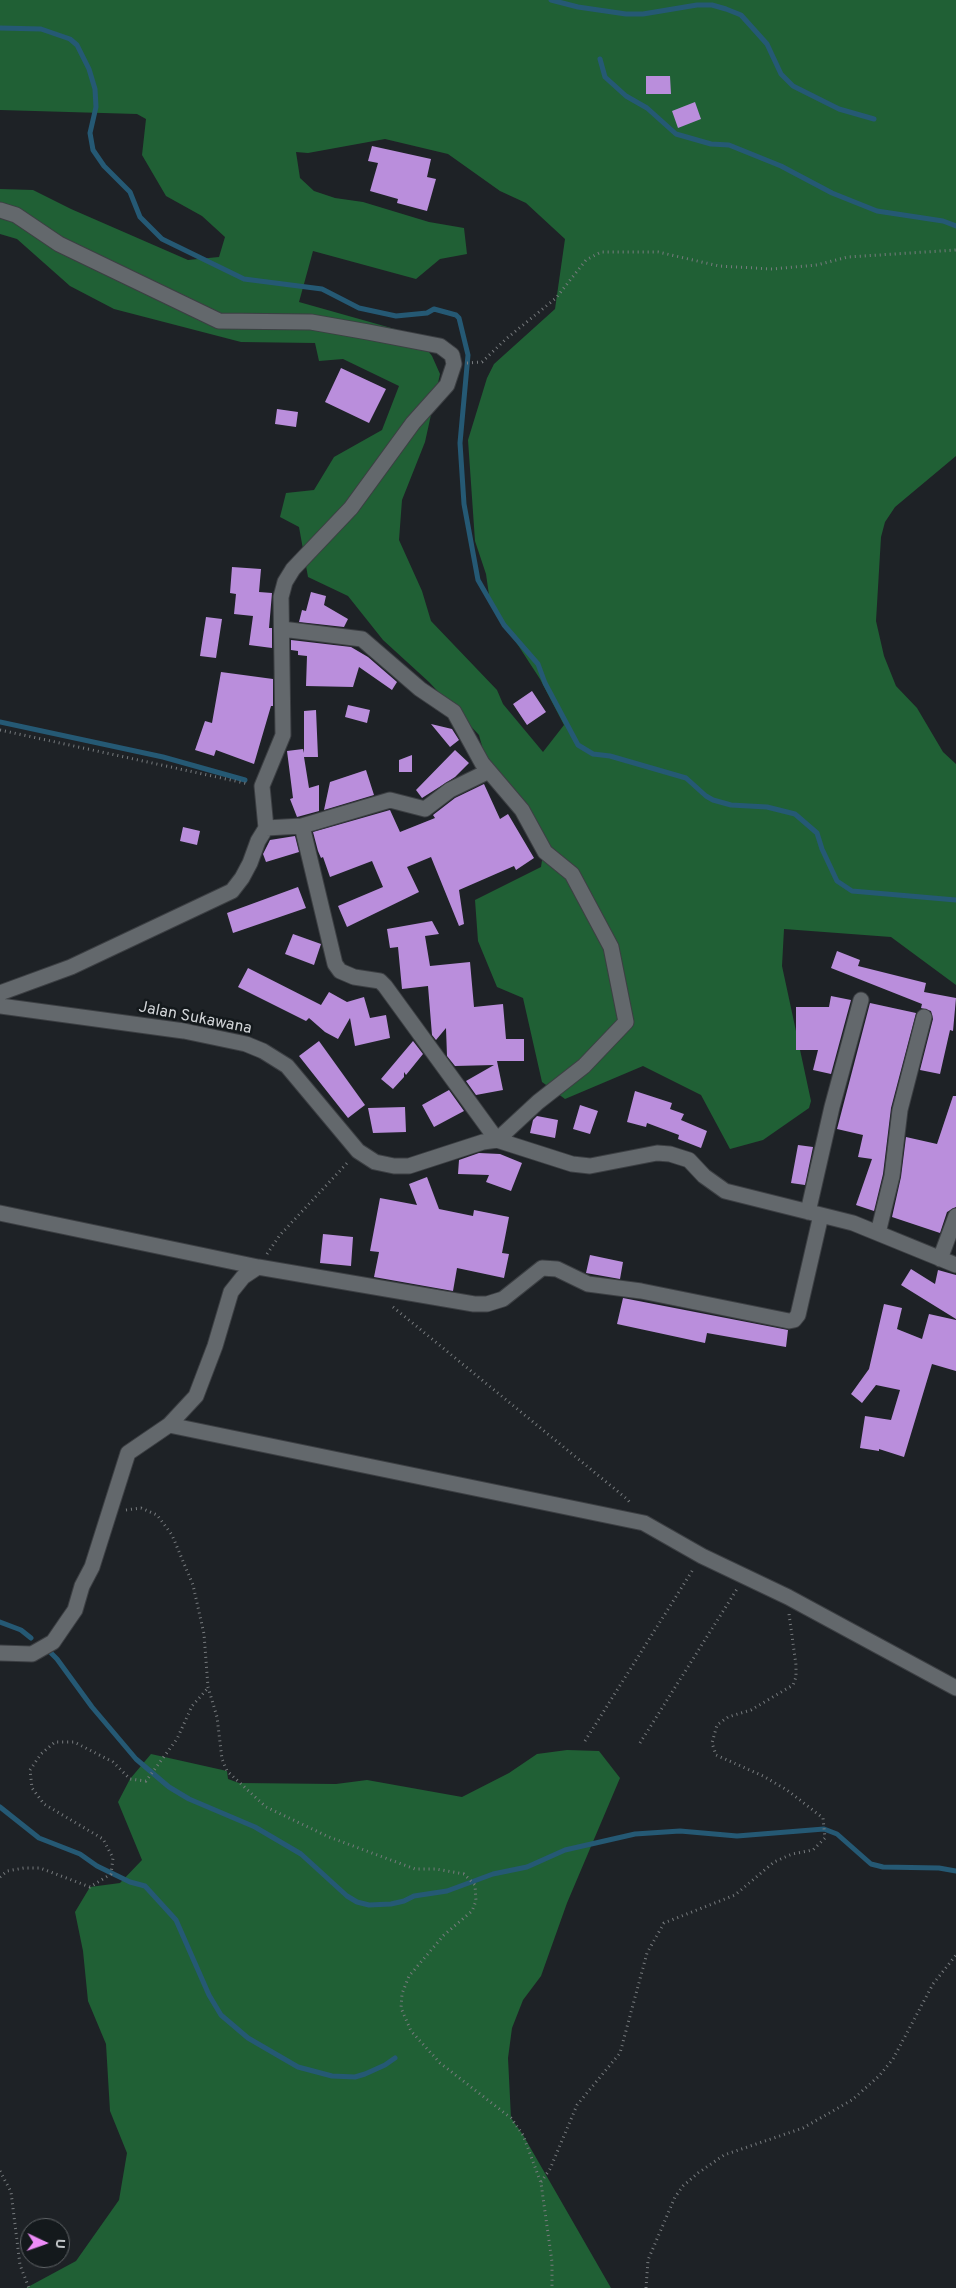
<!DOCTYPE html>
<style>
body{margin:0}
#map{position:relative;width:956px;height:2288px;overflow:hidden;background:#1e2226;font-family:Overpass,sans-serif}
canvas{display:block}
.north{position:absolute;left:20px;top:2218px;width:50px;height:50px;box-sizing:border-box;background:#14191c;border:1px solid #606467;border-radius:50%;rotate:93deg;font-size:14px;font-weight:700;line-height:20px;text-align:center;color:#d1d4d7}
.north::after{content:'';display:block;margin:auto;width:18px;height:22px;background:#ee8cf8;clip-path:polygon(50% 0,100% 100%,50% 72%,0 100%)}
</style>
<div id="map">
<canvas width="956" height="2288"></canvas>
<div class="north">U</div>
</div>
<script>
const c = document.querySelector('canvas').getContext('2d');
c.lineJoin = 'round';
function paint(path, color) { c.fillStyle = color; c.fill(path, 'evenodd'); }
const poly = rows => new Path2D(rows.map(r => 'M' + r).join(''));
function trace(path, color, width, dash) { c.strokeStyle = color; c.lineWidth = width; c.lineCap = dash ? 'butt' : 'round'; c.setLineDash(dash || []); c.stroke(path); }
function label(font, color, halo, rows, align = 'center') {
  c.font = font + ' Overpass,sans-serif'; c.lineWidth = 5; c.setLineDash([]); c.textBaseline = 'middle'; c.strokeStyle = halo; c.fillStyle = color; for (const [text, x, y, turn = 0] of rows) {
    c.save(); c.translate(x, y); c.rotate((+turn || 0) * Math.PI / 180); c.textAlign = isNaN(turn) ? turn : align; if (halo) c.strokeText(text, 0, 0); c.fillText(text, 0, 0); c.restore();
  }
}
paint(poly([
 [0,0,956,0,956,456,895,507,885,522,881,537,876,621,884,656,896,686,917,708,943,752,956,764,956,985,891,937,784,929,782,966,811,1101,809,1108,763,1140,730,1149,701,1095,643,1066,565,1099,542,1082,523,998,497,987,478,941,475,900,541,867,545,840,485,757,479,735,429,682,383,640,348,596,308,577,299,527,280,517,286,493,314,490,334,457,382,430,399,386,343,359,319,361,315,343,241,342,114,309,70,286,17,239,0,234,0,189,33,190,71,209,188,260,219,257,225,237,202,216,166,196,142,155,146,119,137,114,0,110],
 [385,139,448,154,500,191,526,203,565,239,555,309,494,364,487,378,468,440,475,541,486,574,490,602,540,679,564,725,543,752,503,704,497,690,431,621,422,591,399,540,402,500,425,442,440,374,432,356,416,335,299,302,313,251,416,279,440,259,467,254,464,228,429,222,363,202,335,198,314,191,300,178,296,152,308,153],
 [567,1750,599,1751,620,1778,567,1903,541,1976,523,2000,512,2028,508,2058,511,2118,523,2135,611,2288,26,2288,76,2261,119,2200,127,2153,110,2111,106,2044,88,2001,83,1951,75,1912,90,1887,120,1883,142,1860,118,1802,130,1779,151,1754,227,1771,228,1779,239,1783,336,1784,367,1780,462,1797,509,1773,537,1754]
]), '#206035');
trace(poly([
 [551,0,578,7,626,14,643,14,697,5,712,5,726,9,741,15,767,44,781,74,793,86,839,109,874,119],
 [0,28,41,29,70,39,77,45,89,69,95,89,96,107,90,133,93,150,104,166,130,192,140,217,162,239,244,279,322,289,359,308,396,316,427,313,434,309,456,315,459,318,468,355,460,443,464,504,478,580,504,625,538,664,545,683,578,745,593,754,610,756,686,778,706,796,713,800,731,805,767,807,795,814,817,833,822,849,837,881,852,891,956,900],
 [600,59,605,77,626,96,647,108,676,134,711,144,729,145,781,166,832,193,877,211,943,221,956,226],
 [0,722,163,757,245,780],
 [0,1622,21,1630,31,1638],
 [48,1650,57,1659,92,1707,136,1759,169,1787,189,1799,255,1827,301,1854,347,1896,357,1902,369,1905,391,1904,404,1901,414,1896,447,1891,493,1874,527,1867,565,1850,635,1834,680,1831,737,1836,824,1829,837,1834,871,1864,883,1867,939,1868,956,1871],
 [0,1807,39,1838,80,1854,97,1866,130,1882,145,1886,176,1920,209,1995,221,2015,248,2038,298,2067,332,2076,355,2077,365,2074,385,2065,395,2058]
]), '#255974', 5);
paint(poly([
 [646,76,670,76,671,94,646,94],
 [695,102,701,119,678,128,672,111],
 [372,146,431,159,427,177,436,179,427,211,397,203,398,199,370,191,378,163,368,161],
 [341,368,386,389,369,423,325,402],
 [277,409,298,412,296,427,275,424],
 [232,567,261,569,259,592,272,593,269,628,272,628,272,648,249,645,253,616,234,614,236,594,230,593],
 [311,592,326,596,324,605,348,619,344,627,299,622,302,610,306,611],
 [206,617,222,619,216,658,200,656],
 [291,640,351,647,368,657,397,682,392,690,359,667,353,687,306,686,307,656,298,655,298,651,291,650],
 [221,672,273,679,273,706,271,706,254,764,216,750,214,756,195,750,205,721,212,723],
 [532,691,546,712,527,725,513,704],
 [348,705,370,710,367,723,345,717],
 [316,710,318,757,304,757,309,788,319,785,319,811,297,817,290,799,293,798,287,751,303,749,304,753,304,711],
 [431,724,452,729,459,740,450,747],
 [455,750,469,763,455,777,422,798,416,790],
 [412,755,412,772,399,772,399,760],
 [366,770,374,795,324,810,330,782],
 [484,784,500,819,508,814,534,858,516,870,514,866,459,890,464,924,459,926,431,857,407,867,419,892,347,927,338,906,383,887,372,861,330,877,323,857,321,858,318,851,313,832,390,810,400,832,435,818,433,815,455,798],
 [183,827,200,831,197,845,180,841],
 [295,836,299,852,266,862,263,854,270,840],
 [298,887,306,908,233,933,227,913],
 [432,921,439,934,425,936,430,966,470,962,474,1007,503,1004,506,1039,524,1039,524,1061,497,1061,503,1090,476,1095,466,1081,494,1065,455,1066,447,1056,446,1028,436,1040,432,1035,428,986,402,989,398,947,390,948,387,929],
 [293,934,321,944,314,965,285,954],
 [837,951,860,960,858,966,926,983,924,992,956,998,953,1031,950,1030,940,1074,920,1070,933,1019,931,1011,921,1008,922,1004,831,968],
 [248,968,321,1005,329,992,347,1002,364,997,370,1018,386,1015,390,1038,355,1046,350,1018,338,1039,325,1032,309,1018,306,1021,238,987],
 [831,996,851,1000,831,1074,813,1070,818,1050,796,1050,796,1007,829,1007],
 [870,1003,916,1013,891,1108,883,1174,874,1211,856,1205,872,1159,858,1157,863,1135,837,1129],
 [319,1041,365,1105,348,1118,299,1056],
 [413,1041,423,1054,406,1075,404,1072,404,1077,393,1089,381,1079],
 [449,1090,464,1111,434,1127,422,1105],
 [635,1091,672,1103,670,1109,684,1114,681,1120,707,1131,701,1148,678,1139,679,1135,647,1123,646,1127,627,1122],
 [953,1096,956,1096,956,1207,947,1212,940,1233,892,1217,901,1177,906,1137,937,1144],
 [580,1105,598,1111,590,1134,573,1129],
 [405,1107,406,1132,373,1133,368,1108],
 [537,1116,558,1120,555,1138,530,1133,533,1120],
 [798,1145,813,1147,805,1185,791,1183],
 [479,1153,500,1154,522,1163,511,1191,486,1182,489,1175,458,1174,459,1160],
 [427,1177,439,1209,473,1216,474,1210,509,1217,502,1253,509,1254,504,1278,457,1268,453,1291,374,1277,379,1252,370,1251,380,1198,417,1205,409,1184],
 [323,1234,353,1237,351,1266,320,1263],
 [590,1255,623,1262,620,1279,586,1273],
 [911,1269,935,1284,938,1270,956,1275,956,1319,901,1285],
 [623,1298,788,1330,786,1347,707,1333,705,1343,617,1324],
 [884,1304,902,1308,897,1329,922,1339,929,1314,956,1320,956,1371,932,1364,904,1457,879,1449,879,1451,860,1448,865,1416,891,1420,900,1390,876,1385,862,1403,851,1394,869,1369]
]), '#ba8edc');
const minor = poly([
 [0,210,16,215,59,244,219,321,311,322,368,332,440,346,452,355,454,364,447,385,413,423,351,508,293,569,285,582,281,597,283,735,262,786,266,828,258,841,250,863,242,878,232,891,71,967,0,993],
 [302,826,390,800,425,809,450,790,489,771],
 [266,828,302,826,335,964,340,971,354,977,380,981,385,986,497,1140,538,1102,584,1066,626,1022,611,947,572,874,545,852,522,810,482,763,454,712,420,689,362,639,282,629],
 [0,1006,184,1031,246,1044,263,1051,287,1066,358,1151,375,1162,394,1166,409,1166,483,1142,497,1140,572,1164,590,1166,657,1153,670,1154,689,1160,704,1176,725,1191,853,1223,956,1265],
 [808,1212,832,1107,861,1000],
 [0,1213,258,1267,474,1304,487,1304,503,1299,542,1268,557,1269,588,1284,641,1291,789,1321,794,1320,798,1315,821,1215],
 [878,1233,892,1176,900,1110,924,1017],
 [940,1259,956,1216],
 [169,1425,644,1523,702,1556,788,1597,956,1688],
 [0,1653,32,1654,53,1642,66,1623,75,1610,82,1586,92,1567,128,1453,169,1425,196,1396,215,1346,231,1292,243,1277,258,1267]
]);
trace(minor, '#3c3f43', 17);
trace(poly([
 [467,363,482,362,506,339,556,298,586,260,601,252,658,252,719,266,772,269,817,265,848,257,956,250],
 [0,730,249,784],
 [267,1254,280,1235,349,1161],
 [393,1307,627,1499,631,1504],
 [126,1510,141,1508,157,1515,172,1535,193,1585,204,1634,208,1687,217,1717,222,1759,227,1771,266,1807,329,1837,415,1869,436,1869,464,1874,475,1885,476,1901,472,1911,444,1935,409,1976,402,1994,401,2008,411,2031,440,2063,511,2118,523,2135,541,2183,552,2262,552,2288],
 [585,1741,694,1568],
 [640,1743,737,1589],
 [0,1877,7,1871,24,1868,40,1868,90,1887,111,1874,113,1858,103,1839,44,1804,32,1788,30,1770,41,1754,55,1742,74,1742,113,1762,130,1779,146,1781,177,1739,192,1706,208,1688],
 [0,2171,11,2192,20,2265,29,2288],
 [541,2182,550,2169,577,2105,620,2053,647,1953,664,1923,735,1895,774,1862,792,1854,813,1850,825,1838,823,1818,787,1790,763,1776,716,1755,712,1743,717,1725,728,1717,751,1710,793,1685,796,1677,796,1665,789,1614],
 [646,2288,648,2260,675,2197,683,2186,698,2173,724,2155,803,2128,852,2100,879,2076,893,2059,933,1984,956,1955]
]), '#777b7e', 3, [1, 4]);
trace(minor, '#63686c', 15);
label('16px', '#d1d4d7', '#14191c', [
 ["Jalan Sukawana",195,1019,11]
]);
</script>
